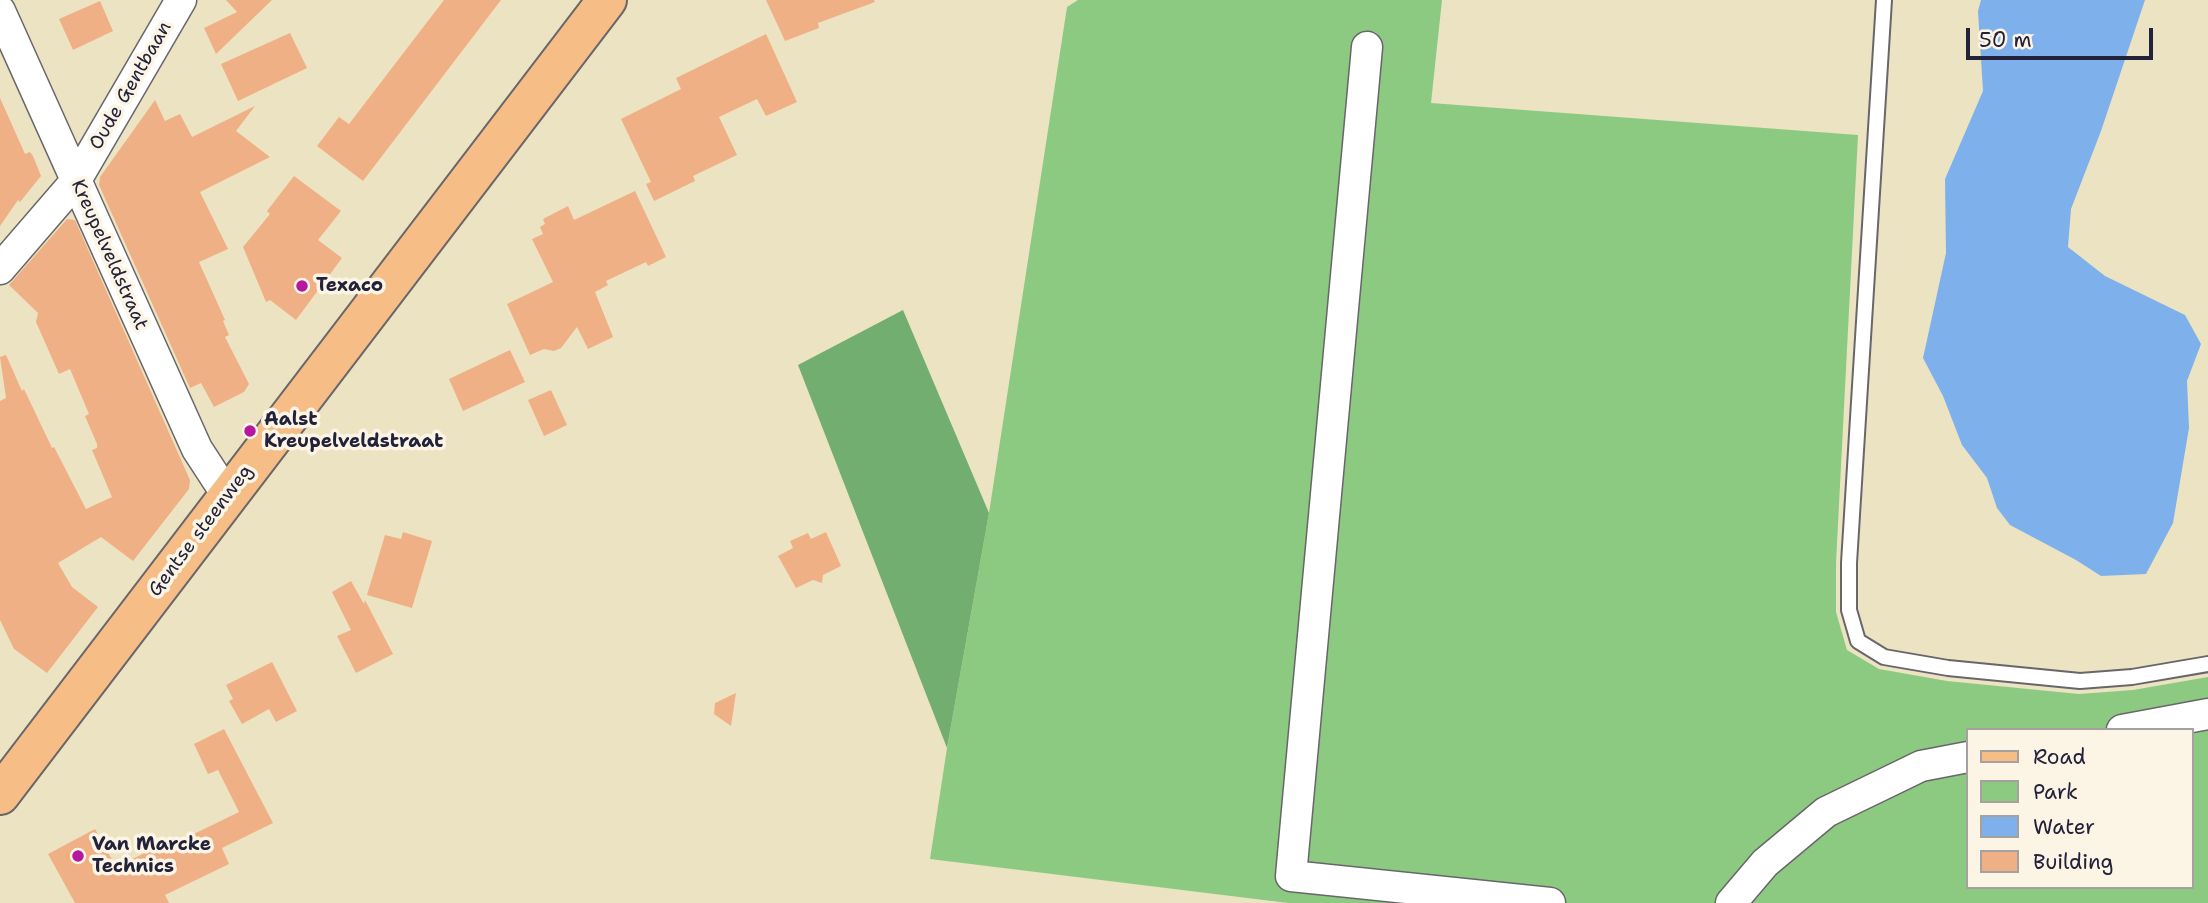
<!DOCTYPE html>
<style>
body{margin:0}
#map{position:relative;width:2208px;height:903px;overflow:hidden;background:#ece3c2;font-family:"Shantell Sans",sans-serif}
canvas{display:block}
.legend{position:absolute;left:1966px;top:728px;width:228px;height:161px;box-sizing:border-box;background:#fcf5e5;border:2px solid #a5a1a1;margin:0;padding:9px 12px;list-style:none;font-size:21px;color:#22223b}
.legend li{display:flex;align-items:center;gap:14px;height:35px}
.legend b{width:35px;border:2px solid #a5a1a1}
.scale{position:absolute;left:1966px;top:28px;width:187px;height:32px;box-sizing:border-box;border:4px solid #22223b;border-top:0;padding-left:9px;font-size:21px;line-height:24px;white-space:nowrap;color:#22223b;-webkit-text-stroke:5px #fcf5e5;paint-order:stroke}
</style>
<div id="map">
<canvas width="2208" height="903"></canvas>
<ul class="legend">
<li><b style="height:9px;background:#f6be86"></b>Road</li>
<li><b style="height:19px;background:#8cca81"></b>Park</li>
<li><b style="height:19px;background:#7eb1eb"></b>Water</li>
<li><b style="height:19px;background:#f0b086"></b>Building</li>
</ul>
<div class="scale">50 m</div>
</div>
<script>
const c = document.querySelector('canvas').getContext('2d');
c.lineJoin = 'round';
function paint(path, color) { c.fillStyle = color; c.fill(path, 'evenodd'); }
const poly = rows => new Path2D(rows.map(r => 'M' + r).join(''));
function trace(path, color, width, dash) { c.strokeStyle = color; c.lineWidth = width; c.lineCap = dash ? 'butt' : 'round'; c.setLineDash(dash || []); c.stroke(path); }
function label(font, color, halo, rows, align = 'center') {
  c.font = font + ' "Shantell Sans",sans-serif'; c.lineWidth = 7; c.setLineDash([]); c.textBaseline = 'middle'; c.strokeStyle = halo; c.fillStyle = color; for (const [text, x, y, turn = 0] of rows) {
    c.save(); c.translate(x, y); c.rotate((+turn || 0) * Math.PI / 180); c.textAlign = isNaN(turn) ? turn : align; if (halo) c.strokeText(text, 0, 0); c.fillText(text, 0, 0); c.restore();
  }
}
paint(poly([
 [1078,0,1442,0,1431,103,1858,135,1836,563,1836,612,1847,650,1879,669,1947,681,2079,694,2133,690,2208,677,2208,903,1288,903,930,859,947,748,989,513,1067,7],
 [1968,730,2192,730,2192,887,1968,887]
]), '#8cca81');
paint(poly([
 [903,310,989,513,947,748,798,365]
]), '#71ae6f');
paint(poly([
 [1981,0,2145,0,2101,131,2071,209,2068,247,2105,276,2185,315,2201,344,2187,381,2189,428,2173,523,2146,574,2101,576,2076,560,2010,525,1997,508,1987,478,1962,445,1943,396,1923,358,1946,253,1945,179,1983,91,1978,11]
]), '#7eb1eb');
paint(poly([
 [226,0,272,0,216,54,204,28,237,12],
 [444,0,501,0,363,181,317,146,339,117,349,124],
 [766,0,874,0,875,2,818,23,819,28,785,41],
 [100,1,113,31,73,50,59,19],
 [290,33,307,68,238,101,221,64],
 [766,34,797,102,766,116,757,99,719,117,737,155,693,176,695,181,654,201,646,184,651,182,621,119,681,89,676,78],
 [0,98,25,154,30,152,33,156,41,176,20,202,18,200,0,226],
 [155,100,165,121,180,114,192,137,255,106,236,131,270,157,200,192,228,249,199,262,225,320,223,321,229,335,225,337,249,384,244,392,214,407,201,383,190,388,99,185,100,177],
 [294,176,341,211,318,240,342,258,296,320,270,300,266,302,243,247,270,214,267,211],
 [635,191,666,257,648,266,646,262,606,281,608,285,595,292,613,337,588,349,577,327,561,348,554,351,544,349,530,355,507,304,553,282,532,239,543,234,540,227,545,224,543,219,568,206,574,220],
 [67,219,75,220,190,480,189,489,133,561,101,537,58,563,72,587,98,607,47,673,14,649,0,620,0,401,6,398,0,357,6,355,22,391,24,389,52,448,54,447,86,509,112,497,92,450,97,448,97,444,85,416,89,414,70,369,59,374,36,322,38,313,9,285],
 [510,350,525,382,463,411,449,379],
 [551,390,567,425,544,436,528,400],
 [403,532,432,541,412,608,367,595,385,535,401,539],
 [826,532,841,566,823,575,822,583,813,580,796,588,778,556,793,548,790,541,808,533,811,539],
 [351,581,364,604,365,600,393,654,356,673,337,636,351,630,332,592],
 [272,662,297,711,276,722,269,709,242,724,229,701,233,699,226,685],
 [736,693,731,726,714,714,715,703],
 [224,729,273,823,222,848,229,864,165,895,169,903,75,903,48,854,95,829,116,867,161,845,163,849,239,812,218,770,208,774,194,744]
]), '#f0b086');
const lane = poly([
 [1884,0,1849,563,1849,610,1858,641,1884,657,1948,668,2080,681,2132,677,2208,664]
]);
const street = poly([
 [0,11,197,449,227,495],
 [1367,47,1291,876,1550,903],
 [0,269,75,182,181,0],
 [2122,730,2208,714],
 [1731,903,1765,863,1826,812,1921,766,1968,757]
]);
const primary = poly([
 [0,795,607,0]
]);
trace(lane, '#69666a', 18);
trace(street, '#69666a', 33);
trace(primary, '#69666a', 42);
trace(lane, '#fff', 14);
trace(street, '#fff', 30);
trace(primary, '#f6be86', 38);
for (const [x, y, r, color] of [
 [302,286,7,"#b5179e"],
 [250,431,7,"#b5179e"],
 [78,856,7,"#b5179e"]
]) { const dot = new Path2D(); dot.arc(x, y, r, 0, 2 * Math.PI); c.fillStyle = color; c.fill(dot); trace(dot, '#fcf5e5', 2.5); }
label('19px', '#22223b', '#fcf5e5', [
 ["Oude Gentbaan",131,86,-60],
 ["Kreupelveldstraat",109,255,66],
 ["Gentse steenweg",201,531,-53]
]);
label('bold 19px', '#22223b', '#fcf5e5', [
 ["Texaco",316,286],
 ["Aalst",264,420],
 ["Kreupelveldstraat",264,442],
 ["Van Marcke",92,845],
 ["Technics",92,867]
], 'left');
</script>
